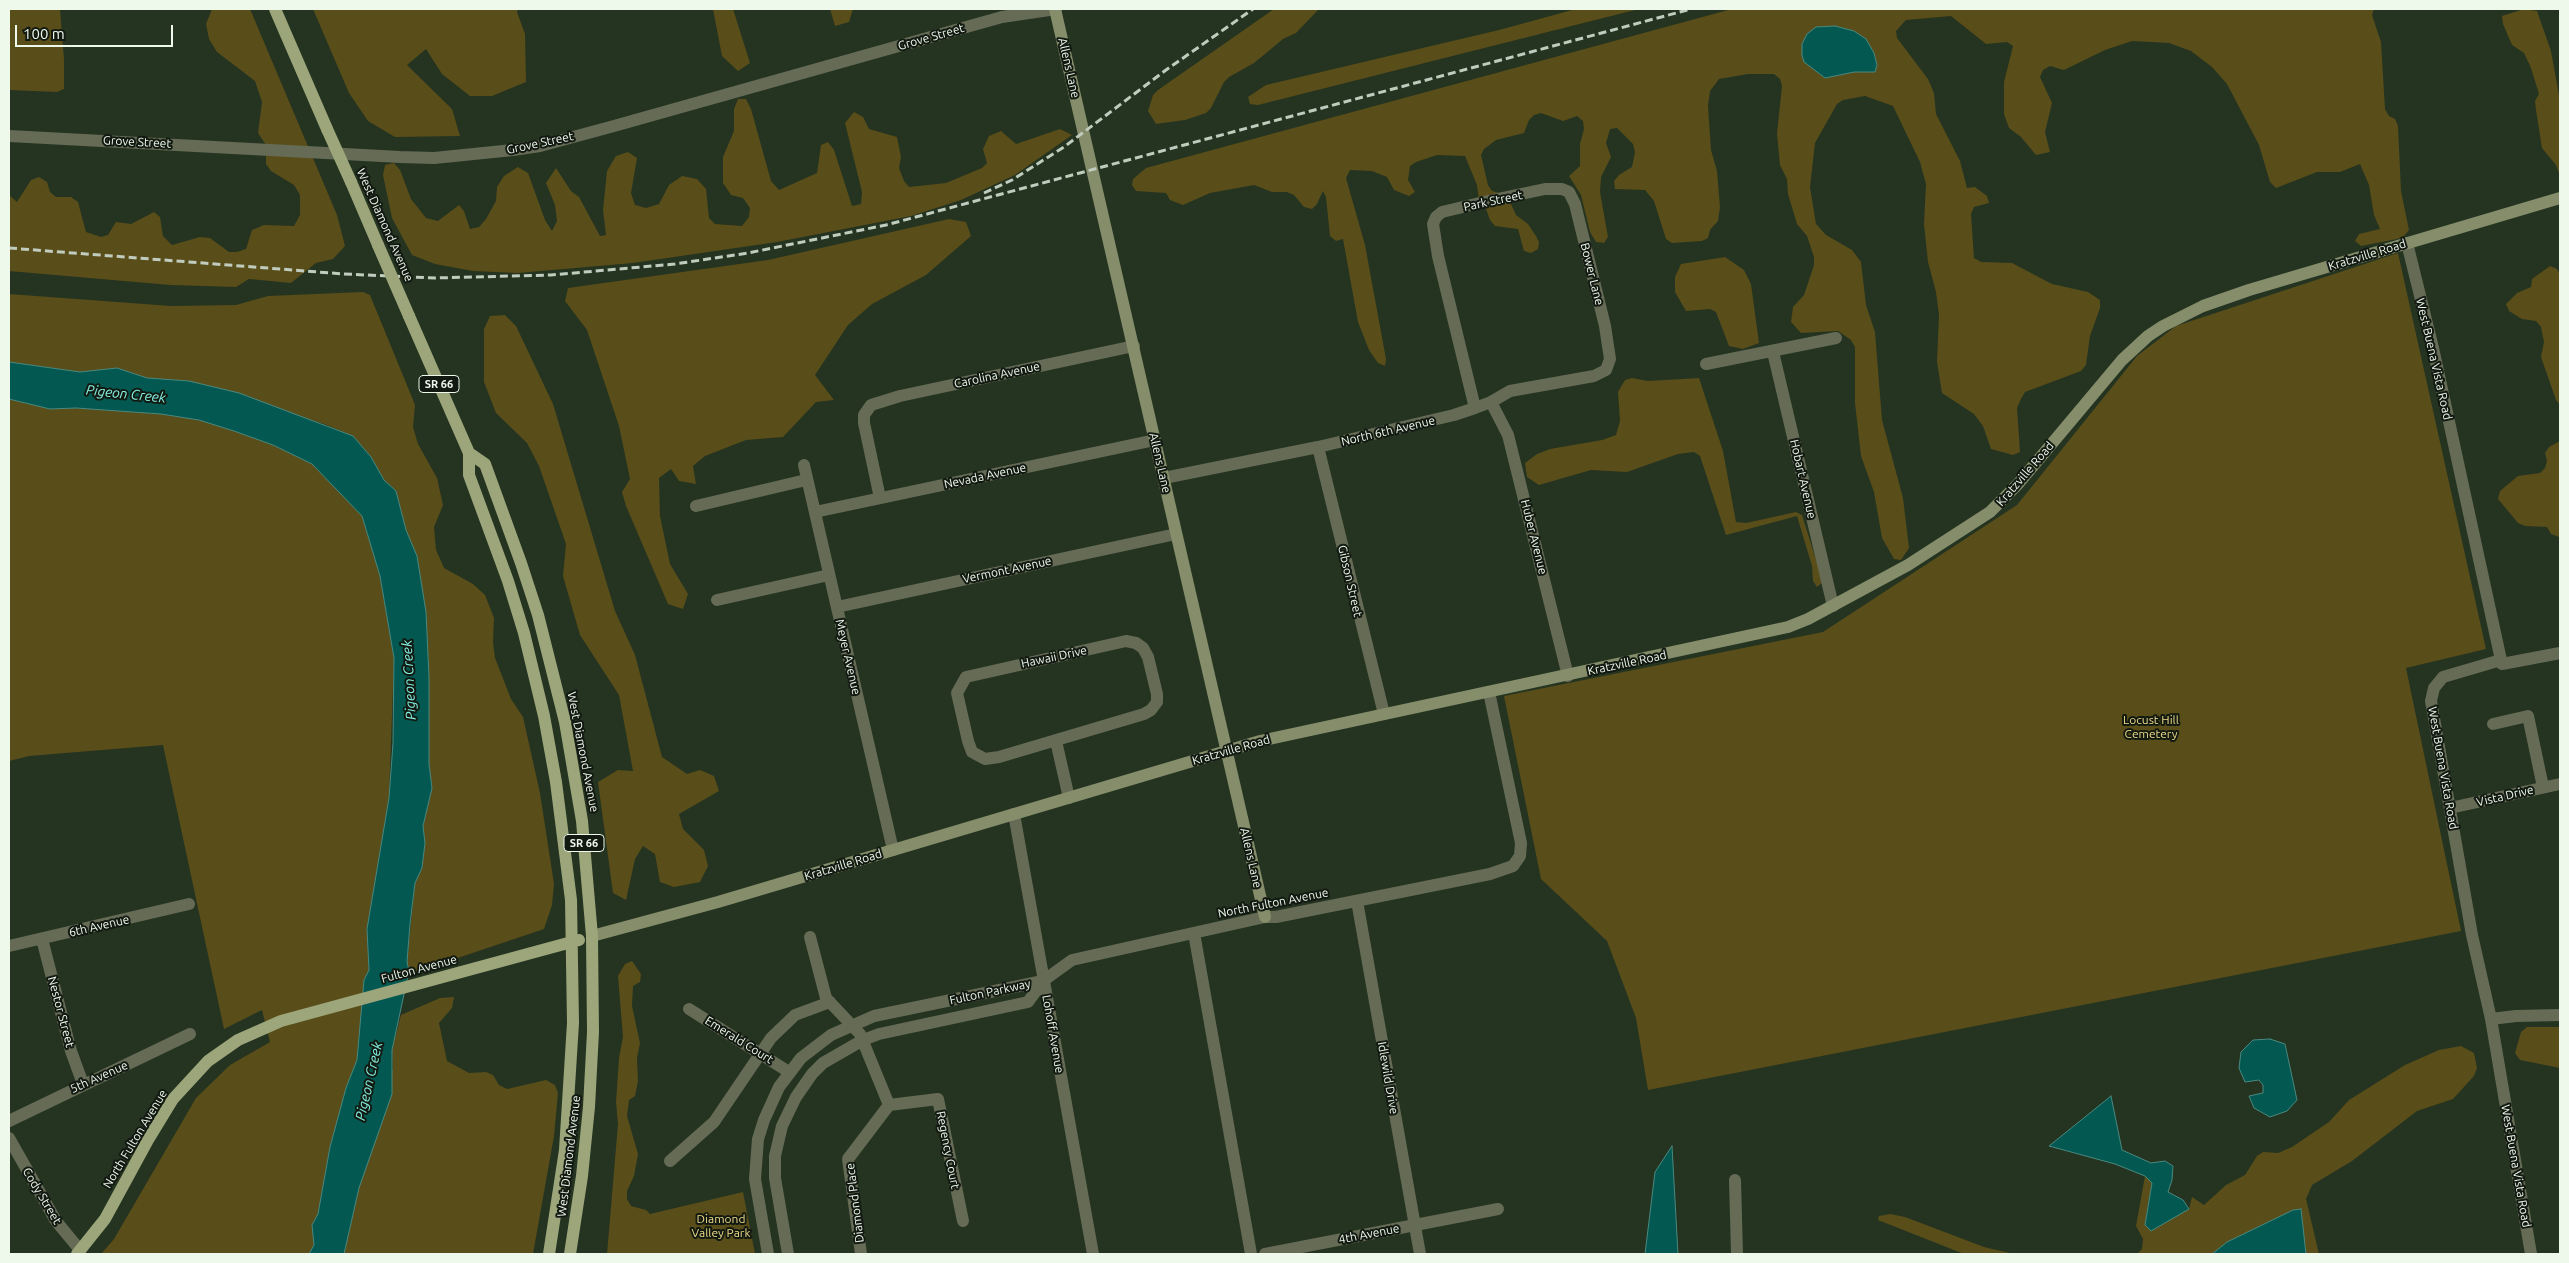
<!DOCTYPE html>
<style>
body{margin:0}
#map{position:relative;width:2569px;height:1263px;overflow:hidden;background:#243421;font-family:Ubuntu,sans-serif}
canvas{display:block}
.frame{position:absolute;inset:0;border:10px solid #eef9ec;pointer-events:none}
.scale{position:absolute;left:15px;top:25px;width:158px;height:22px;box-sizing:border-box;border:2px solid #eef9ec;border-top:0;padding-left:6px;font-size:15px;line-height:18px;white-space:nowrap;color:#eef9ec;-webkit-text-stroke:4px #121911;paint-order:stroke}
</style>
<div id="map">
<canvas width="2569" height="1263"></canvas>
<div class="frame"></div>
<div class="scale">100 m</div>
</div>
<script>
const c = document.querySelector('canvas').getContext('2d');
c.lineJoin = 'round';
function paint(path, color) { c.fillStyle = color; c.fill(path, 'evenodd'); }
const poly = rows => new Path2D(rows.map(r => 'M' + r).join(''));
function trace(path, color, width, dash) { c.strokeStyle = color; c.lineWidth = width; c.lineCap = dash ? 'butt' : 'round'; c.setLineDash(dash || []); c.stroke(path); }
function label(font, color, halo, rows, align = 'center') {
  c.font = font + ' Ubuntu,sans-serif'; c.lineWidth = 4; c.setLineDash([]); c.textBaseline = 'middle'; c.strokeStyle = halo; c.fillStyle = color; for (const [text, x, y, turn = 0] of rows) {
    c.save(); c.translate(x, y); c.rotate((+turn || 0) * Math.PI / 180); c.textAlign = isNaN(turn) ? turn : align; if (halo) c.strokeText(text, 0, 0); c.fillText(text, 0, 0); c.restore();
  }
}
paint(poly([
 [9,9,60,9,64,59,64,89,57,92,9,90],
 [212,9,250,9,337,215,345,246,333,259,316,263,291,283,249,279,236,287,170,285,9,271,9,195,17,202,31,180,39,177,47,182,50,192,56,197,71,197,78,202,86,232,101,237,108,235,116,222,131,224,154,212,160,217,163,236,172,245,200,237,210,238,229,252,237,252,246,249,252,230,264,225,294,226,300,215,300,195,294,185,271,171,266,164,266,145,258,133,262,102,255,81,217,52,209,39,206,24],
 [313,9,518,9,517,12,525,34,526,82,492,96,470,96,442,74,426,49,407,65,452,109,460,136,395,137,368,121,349,93],
 [713,9,733,9,750,63,738,71,722,56],
 [830,9,853,9,849,22,835,26],
 [1274,9,1319,9,1296,33,1283,39,1254,63,1229,77,1224,82,1211,108,1206,113,1185,120,1156,124,1148,111,1153,95,1158,90],
 [1576,9,1639,9,1258,105,1250,104,1248,97,1266,85,1499,30],
 [1732,9,2374,9,2372,15,2381,42,2385,109,2389,116,2395,119,2398,126,2401,191,2409,230,2404,236,2397,239,2361,246,2355,241,2359,234,2380,229,2374,215,2369,185,2360,164,2340,172,2317,172,2276,188,2270,182,2259,145,2227,84,2212,67,2191,51,2169,43,2132,41,2105,50,2064,70,2050,66,2043,70,2040,77,2052,103,2045,132,2050,152,2036,155,2021,137,2009,128,2004,114,2004,82,2013,46,2007,42,1986,44,1951,16,1906,20,1896,31,1897,38,1928,79,1934,93,1936,114,1960,161,1967,188,1975,187,1987,196,1989,203,1974,207,1971,214,1974,258,1981,262,2012,263,2052,284,2088,292,2100,300,2100,308,2090,336,2086,365,2081,371,2025,392,2021,399,2017,408,2020,452,2013,455,1991,449,1983,426,1974,414,1942,393,1937,362,1939,315,1936,292,1928,262,1924,224,1926,184,1920,162,1893,106,1865,96,1843,100,1837,104,1815,143,1810,187,1816,224,1826,235,1852,250,1861,262,1866,305,1875,332,1882,420,1903,498,1909,548,1901,560,1894,559,1882,538,1874,492,1861,456,1855,403,1855,347,1851,340,1838,331,1801,333,1791,322,1793,307,1804,295,1814,265,1814,257,1807,236,1797,224,1788,194,1787,179,1780,165,1777,134,1782,86,1780,79,1774,74,1748,74,1719,79,1710,91,1708,106,1711,150,1717,171,1720,207,1718,221,1710,230,1708,238,1702,241,1672,243,1666,239,1654,201,1645,190,1615,189,1614,181,1619,175,1632,167,1635,152,1633,144,1617,128,1610,129,1606,143,1611,157,1601,177,1600,192,1608,237,1604,243,1596,242,1590,232,1581,195,1569,176,1580,166,1580,144,1584,129,1583,121,1577,116,1563,121,1541,113,1534,115,1529,120,1524,133,1496,140,1484,149,1481,155,1488,185,1492,191,1507,195,1516,215,1528,224,1536,236,1539,242,1538,249,1531,253,1524,251,1518,229,1495,226,1490,220,1485,206,1479,200,1477,185,1465,156,1437,155,1416,162,1410,166,1408,180,1415,192,1409,196,1394,190,1387,177,1372,171,1350,170,1346,178,1365,245,1386,359,1385,366,1378,363,1369,350,1358,322,1343,239,1336,241,1330,236,1326,197,1323,191,1317,204,1312,209,1304,207,1294,195,1287,192,1272,192,1254,185,1210,193,1183,205,1170,200,1166,193,1136,191,1132,185,1133,179,1146,168],
 [2524,9,2537,11,2551,51,2560,101,2560,176,2556,165,2542,148,2536,110,2535,101,2539,94,2531,68,2524,53,2512,45,2503,24,2502,16],
 [738,99,746,99,751,109,771,181,779,190,817,173,821,145,828,142,834,150,852,206,861,204,862,192,845,123,854,112,863,117,869,129,897,137,901,157,899,168,904,181,909,187,946,183,982,168,987,163,983,149,989,136,1001,131,1016,144,1060,129,1072,135,1015,175,961,200,911,216,777,242,633,263,518,273,473,271,435,264,412,255,392,218,383,175,385,165,394,163,400,170,411,199,426,218,438,221,459,205,464,211,470,229,479,227,486,219,496,201,497,187,504,176,518,167,528,173,545,220,552,231,557,221,555,205,546,183,556,168,571,191,579,197,600,236,606,235,603,210,607,171,616,156,628,152,637,158,631,193,635,205,646,208,659,204,669,185,682,176,697,179,706,189,709,218,715,224,742,226,749,217,750,208,743,198,731,195,723,183,723,157,734,131,734,109],
 [949,219,966,222,971,236,926,275,872,304,848,325,815,375,834,400,816,402,783,437,746,440,705,456,693,466,696,484,679,481,671,469,659,478,660,516,670,564,688,594,683,609,668,604,626,506,622,492,630,479,619,426,587,330,565,301,568,288,768,260],
 [2398,253,2486,649,2406,668,2461,931,1648,1090,1636,1018,1607,941,1541,879,1504,696,1823,632,2017,505,2137,356,2176,326],
 [1725,257,1744,270,1751,284,1759,343,1743,349,1729,346,1716,312,1710,309,1686,311,1675,292,1675,277,1681,264],
 [2550,266,2557,269,2560,274,2560,405,2556,400,2541,357,2544,342,2541,327,2536,321,2522,319,2509,311,2506,304,2517,293,2531,287,2532,279],
 [363,292,370,295,411,395,415,405,413,427,418,444,437,478,443,505,434,527,436,550,444,568,473,584,485,595,494,618,493,642,495,658,511,699,523,717,540,793,554,884,552,905,544,929,419,971,409,971,407,962,415,883,422,868,425,843,423,826,432,788,429,764,429,677,426,612,417,556,406,530,396,491,384,480,371,457,353,436,324,424,189,381,147,378,117,368,80,372,9,362,9,294,171,306,236,305,268,296],
 [505,315,516,326,553,404,615,611,635,655,662,757,687,774,700,770,714,776,719,791,679,814,683,829,704,850,708,866,700,882,674,887,660,882,655,854,643,846,635,859,626,900,613,893,598,782,618,770,633,771,619,695,580,635,563,576,566,544,539,466,527,443,496,413,484,382,484,329,490,316],
 [1632,378,1648,381,1699,378,1723,451,1736,522,1746,523,1796,512,1802,515,1823,582,1817,587,1813,581,1812,566,1797,516,1726,535,1700,456,1694,452,1678,454,1627,472,1591,470,1539,485,1527,477,1525,463,1537,454,1550,449,1602,440,1616,435,1620,421,1618,392,1625,380],
 [9,399,50,409,76,408,161,414,199,420,234,431,273,445,312,464,362,516,380,576,394,659,389,797,367,929,369,970,364,980,357,1060,346,1088,330,1147,318,1214,312,1225,314,1245,309,1254,101,1254,114,1239,196,1098,230,1065,270,1042,262,1010,224,1029,163,745,29,756,9,761],
 [2560,441,2560,537,2559,537,2551,534,2547,527,2525,526,2518,523,2498,499,2500,491,2518,476,2540,473,2545,468,2547,461,2545,453,2549,447],
 [632,961,641,974,640,982,633,986,632,1006,640,1043,637,1058,638,1081,635,1096,629,1100,627,1116,638,1154,634,1176,627,1191,627,1199,631,1206,646,1210,650,1214,743,1192,755,1254,607,1254,618,1124,616,1102,619,1058,623,1037,618,976,625,964],
 [454,997,452,1008,439,1023,447,1061,469,1073,486,1072,493,1075,499,1085,507,1089,546,1080,555,1085,558,1093,554,1136,533,1254,344,1254,359,1188,393,1068,392,1050,401,1015,440,998],
 [2527,1027,2560,1027,2560,1068,2520,1060,2515,1053,2521,1032],
 [2461,1046,2474,1053,2477,1068,2474,1076,2453,1099,2417,1111,2352,1161,2312,1185,2306,1199,2319,1254,2306,1254,2300,1209,2227,1242,2212,1254,2137,1254,2142,1249,2143,1239,2136,1226,2145,1176,2152,1182,2145,1225,2189,1209,2192,1197,2204,1205,2226,1185,2245,1175,2257,1156,2263,1152,2278,1153,2292,1147,2329,1122,2349,1100,2405,1065,2439,1050],
 [1890,1214,1905,1217,1984,1247,2014,1254,1964,1254,1878,1220,1879,1216]
]), '#594d19');
const water = poly([
 [1835,26,1854,31,1866,39,1874,53,1877,65,1875,72,1854,72,1825,78,1804,62,1802,55,1802,44,1807,34,1816,27,1835,26],
 [9,362,80,372,117,368,147,378,189,381,239,393,353,436,371,457,384,480,396,491,406,530,417,556,426,612,429,677,429,764,432,788,423,826,425,843,422,868,415,883,410,924,407,962,409,971,392,1050,392,1094,359,1188,344,1254,309,1254,314,1245,312,1225,318,1214,330,1147,346,1088,357,1060,364,980,369,970,367,929,389,798,393,743,394,658,380,576,362,516,312,464,273,445,234,431,199,420,161,414,76,408,50,409,9,399,9,362],
 [2270,1039,2285,1044,2297,1100,2287,1111,2270,1117,2254,1108,2249,1096,2263,1093,2263,1085,2259,1080,2245,1082,2239,1068,2241,1052,2253,1040,2270,1039],
 [2111,1096,2122,1150,2151,1163,2165,1161,2173,1166,2172,1180,2168,1192,2183,1200,2189,1209,2151,1231,2145,1225,2152,1183,2145,1176,2115,1164,2049,1146,2111,1096],
 [1672,1146,1678,1254,1645,1254,1655,1172,1672,1146],
 [2301,1209,2306,1254,2212,1254,2227,1242,2293,1210,2301,1209]
]);
paint(water, '#035951');
trace(water, '#4a8980', 1);
trace(poly([
 [9,136,400,157,434,158,513,150,540,146,614,126,1002,17,1056,9],
 [2407,243,2433,348,2501,660],
 [1773,352,1833,606],
 [1706,364,1836,338],
 [1491,402,1508,435,1568,676],
 [1318,447,1384,714],
 [804,465,893,850],
 [1164,478,1318,447,1454,415,1475,408,1491,402,1510,391,1594,376,1606,370,1610,359,1605,326,1575,204,1569,192,1562,189,1545,189,1488,201,1442,212,1436,217,1433,224,1438,256,1475,408],
 [880,498,864,423,864,415,871,405,900,396,1134,346],
 [696,506,806,480],
 [815,512,1155,440],
 [717,600,829,575],
 [837,607,1176,534],
 [1126,641,1136,643,1143,648,1148,657,1157,694,1157,702,1151,710,1144,714,999,757,985,759,972,752,968,741,957,693,966,677,1126,641],
 [2501,660,2443,677,2434,688,2431,701,2472,935,2491,1019,2531,1254],
 [2501,660,2502,664,2560,653],
 [2493,724,2528,716,2543,787],
 [1056,741,1069,798],
 [2450,808,2560,784],
 [1014,814,1093,1254],
 [1357,901,1420,1254],
 [1194,933,1251,1254],
 [810,937,826,998,860,1034,889,1105],
 [42,939,71,1051,83,1084],
 [9,946,189,904],
 [689,1009,789,1072],
 [2491,1019,2516,1016,2560,1015],
 [889,1105,938,1099,963,1221],
 [9,1121,190,1034],
 [9,1138,56,1221,80,1250],
 [670,1161,714,1122,771,1038,795,1015,830,1002],
 [1735,1180,1737,1254],
 [768,1254,755,1179,758,1139,764,1120,779,1087,801,1058,831,1035,874,1016,1043,981],
 [788,1254,775,1178,775,1156,782,1126,796,1097,812,1074,823,1063,863,1040,879,1034,1028,1002,1043,981,1072,960,1265,917,1276,917,1490,874,1513,866,1520,856,1521,843,1489,692],
 [861,1254,848,1159,889,1105],
 [1265,1254,1498,1209]
]), '#666b56', 12);
trace(poly([
 [1055,9,1265,917],
 [592,936,718,902,1260,741,1788,627,1808,619,1908,565,1990,512,2018,484,2122,360,2148,336,2163,326,2203,306,2249,290,2560,198]
]), '#858d6b', 12);
trace(poly([
 [275,9,327,129],
 [351,182,378,245],
 [409,316,469,453,469,475,508,581,524,633,544,716,556,782,571,900,573,1023,565,1150,549,1254],
 [469,453,485,464,521,563,538,615,565,722,582,821,592,936,593,1032,589,1107,582,1176,570,1254],
 [77,1254,105,1219,148,1140,173,1099,208,1061,238,1040,281,1021,579,940]
]), '#9da67b', 12);
trace(poly([
 [984,193,1012,180,1064,147,1166,70,1253,9],
 [9,248,344,274,435,278,551,275,675,264,748,253,886,225,1691,9]
]), '#c0ccbe', 3, [8, 4]);
trace(poly([
 [327,129,351,182],
 [378,245,409,316]
]), '#9da67b', 12);
for (const [x, y, w] of [
 [439,384,40],
 [584,843,40]
]) { const box = new Path2D(); box.roundRect(x - w / 2, y - 8.5, w, 17, 4); c.fillStyle = '#121911'; c.fill(box); trace(box, '#eef9ec', 1); }
label('bold 11px', '#eef9ec', null, [
 ["SR 66",439,384],
 ["SR 66",584,843]
]);
label('12px', '#eef9ec', '#121911', [
 ["Grove Street",931,37,-16],
 ["Allens Lane",1069,68,77],
 ["Grove Street",137,142,3],
 ["Grove Street",540,143,-12],
 ["Park Street",1493,201,-12],
 ["West Diamond Avenue",385,225,66],
 ["Kratzville Road",2367,255,-17],
 ["Bower Lane",1592,274,76],
 ["West Buena Vista Road",2434,359,77],
 ["Carolina Avenue",997,375,-12],
 ["North 6th Avenue",1388,431,-13],
 ["Allens Lane",1160,463,77],
 ["Kratzville Road",2025,474,-49],
 ["Nevada Avenue",985,476,-12],
 ["Hobart Avenue",1803,479,77],
 ["Huber Avenue",1534,537,76],
 ["Vermont Avenue",1007,570,-12],
 ["Gibson Street",1350,581,77],
 ["Meyer Avenue",848,657,77],
 ["Hawaii Drive",1054,657,-12],
 ["Kratzville Road",1627,663,-12],
 ["Kratzville Road",1231,750,-16],
 ["West Diamond Avenue",583,752,79],
 ["West Buena Vista Road",2443,768,80],
 ["Vista Drive",2505,796,-13],
 ["Allens Lane",1251,858,77],
 ["Kratzville Road",843,865,-17],
 ["North Fulton Avenue",1273,903,-11],
 ["6th Avenue",99,926,-13],
 ["Fulton Avenue",419,969,-15],
 ["Fulton Parkway",990,992,-12],
 ["Nestor Street",61,1012,75],
 ["Lohoff Avenue",1053,1034,80],
 ["Emerald Court",739,1040,32],
 ["5th Avenue",99,1077,-24],
 ["Idlewild Drive",1388,1078,80],
 ["North Fulton Avenue",135,1139,-59],
 ["Regency Court",948,1150,79],
 ["West Diamond Avenue",569,1156,-83],
 ["West Buena Vista Road",2516,1166,80],
 ["Cody Street",42,1196,59],
 ["Diamond Place",855,1203,-97],
 ["4th Avenue",1369,1234,-11]
]);
label('12px', '#eeda8a', '#121911', [
 ["Locust Hill",2151,720],
 ["Cemetery",2151,734],
 ["Diamond",721,1219],
 ["Valley Park",721,1233]
]);
label('italic 14px', '#84f0e2', '#121911', [
 ["Pigeon Creek",126,394,6],
 ["Pigeon Creek",409,680,-93],
 ["Pigeon Creek",369,1081,-77]
]);
</script>
